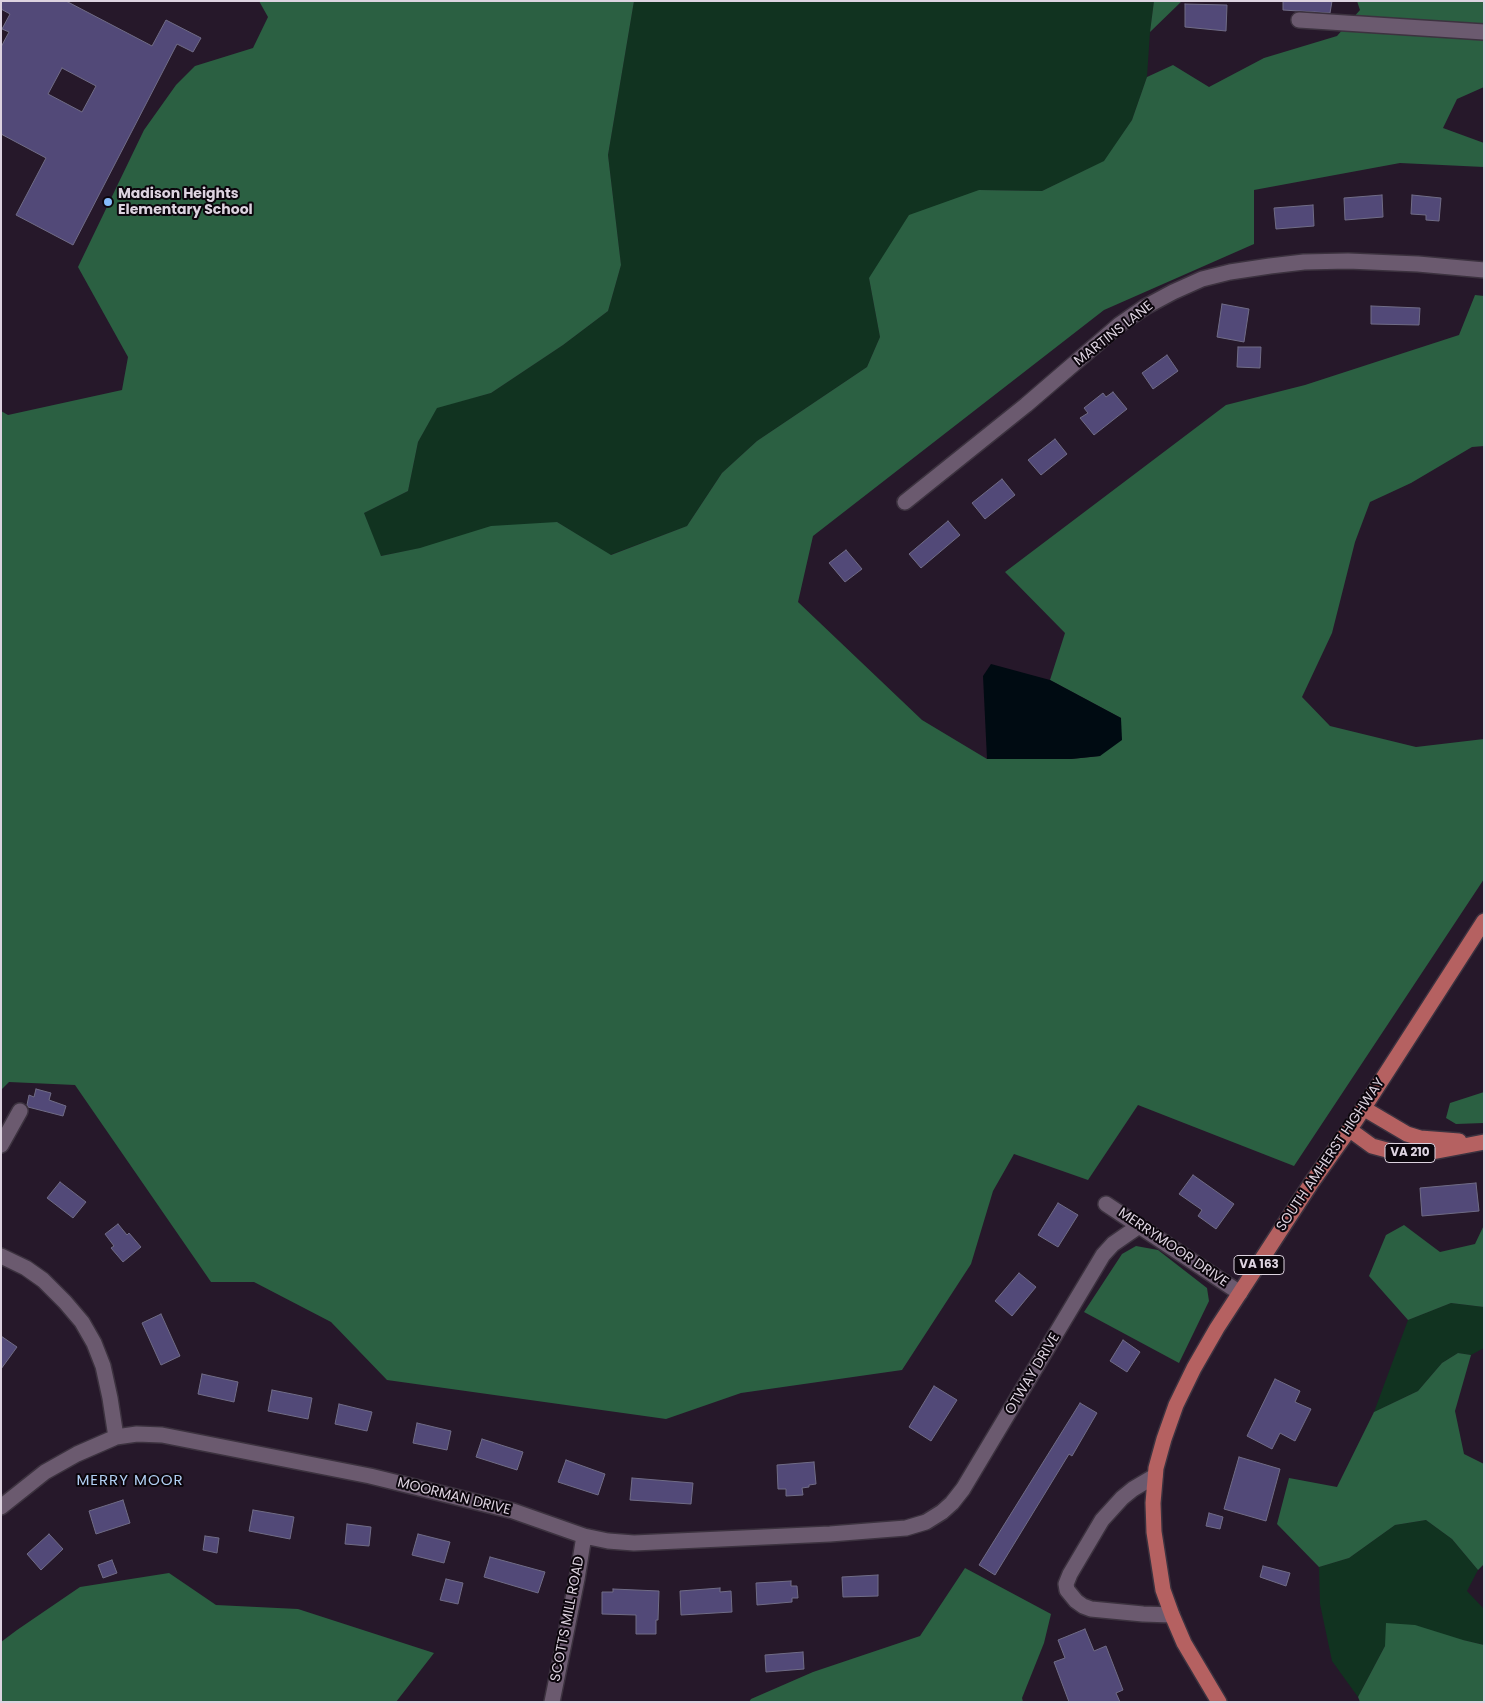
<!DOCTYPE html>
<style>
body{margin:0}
#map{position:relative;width:1485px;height:1703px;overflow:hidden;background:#26182a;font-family:Poppins,sans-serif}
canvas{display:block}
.frame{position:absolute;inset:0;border:2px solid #ddd3e0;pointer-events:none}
</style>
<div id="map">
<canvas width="1485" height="1703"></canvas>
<div class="frame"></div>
</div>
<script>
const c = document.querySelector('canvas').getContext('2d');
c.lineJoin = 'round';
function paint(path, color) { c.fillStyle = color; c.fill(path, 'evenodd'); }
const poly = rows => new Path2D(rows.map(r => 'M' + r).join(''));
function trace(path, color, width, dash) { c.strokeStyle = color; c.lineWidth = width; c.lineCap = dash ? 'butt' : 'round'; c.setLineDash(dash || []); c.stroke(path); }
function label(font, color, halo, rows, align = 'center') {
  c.font = font + ' Poppins,sans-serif'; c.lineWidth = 4; c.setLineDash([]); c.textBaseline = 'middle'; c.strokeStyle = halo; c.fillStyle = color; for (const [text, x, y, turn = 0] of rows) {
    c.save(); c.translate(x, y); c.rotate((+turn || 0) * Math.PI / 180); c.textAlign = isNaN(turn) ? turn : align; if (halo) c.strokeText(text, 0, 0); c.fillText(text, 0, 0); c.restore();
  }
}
paint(poly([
 [634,1,1154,1,1150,32,1147,77,1132,120,1105,161,1042,191,979,190,869,278,880,337,867,367,757,441,722,473,687,526,610,555,557,522,380,556,364,513,408,491,418,442,437,407,491,393,563,345,608,311,621,265,608,155],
 [1451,1303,1484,1307,1484,1348,1471,1355,1458,1353,1442,1363,1418,1391,1374,1412,1408,1320],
 [1426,1520,1452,1539,1478,1570,1467,1591,1484,1609,1484,1645,1463,1640,1385,1646,1358,1697,1332,1661,1320,1604,1319,1567,1349,1558,1395,1525]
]), '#113320');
paint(poly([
 [259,1,634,1,608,155,621,265,608,311,563,345,491,393,437,408,418,442,408,491,364,513,381,556,420,548,491,526,557,522,611,555,687,526,722,473,757,441,867,367,880,337,869,278,909,215,979,190,1042,191,1104,161,1132,120,1147,77,1173,65,1209,87,1264,58,1337,36,1360,10,1357,1,1484,1,1484,87,1457,99,1443,128,1484,143,1484,167,1400,163,1254,190,1254,244,1104,310,813,536,798,602,922,720,987,759,1071,759,1100,756,1121,718,1050,680,1065,633,1005,572,1226,405,1305,385,1459,335,1475,295,1484,296,1484,446,1472,447,1411,483,1370,502,1355,542,1332,633,1302,697,1330,726,1416,747,1484,739,1484,879,1294,1166,1138,1105,1088,1180,1014,1154,993,1191,971,1264,902,1370,741,1393,666,1419,387,1380,331,1322,254,1282,211,1282,75,1085,9,1082,1,1090,1,411,8,415,122,390,128,357,78,267,144,130,176,85,195,66,253,48,268,17],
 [1154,1,1182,1,1150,32],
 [1484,1092,1484,1123,1456,1124,1446,1118,1450,1103],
 [1404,1225,1440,1252,1475,1244,1484,1225,1484,1307,1451,1303,1408,1320,1369,1276,1386,1235],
 [1136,1246,1158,1250,1207,1288,1209,1301,1179,1363,1084,1312,1122,1254],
 [1458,1353,1471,1355,1455,1411,1464,1454,1484,1464,1484,1564,1478,1570,1452,1539,1426,1520,1395,1525,1349,1558,1319,1567,1277,1524,1289,1478,1337,1487,1374,1412,1418,1391,1442,1363],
 [965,1568,1051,1614,1044,1643,1022,1698,1023,1702,749,1702,751,1699,813,1672,920,1636],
 [169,1573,216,1605,298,1609,434,1653,396,1702,1,1702,1,1642,17,1630,80,1587],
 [1386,1623,1415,1625,1463,1640,1484,1645,1484,1702,1360,1702,1358,1697,1385,1646]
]), '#2b6042');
paint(poly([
 [991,664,1050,680,1121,718,1122,740,1100,756,1071,759,987,759,983,676]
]), '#000b12');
const building = poly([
 [1,1,66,1,152,46,166,20,201,38,193,52,177,44,73,245,16,215,46,158,1,134,1,47,9,32,2,29,10,14,1,9,1,1],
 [62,68,96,86,82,112,48,94,62,68],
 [1283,1,1332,1,1330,13,1283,10,1283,1],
 [1185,4,1227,5,1226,31,1185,27,1185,4],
 [1382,195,1383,217,1345,220,1344,198,1382,195],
 [1412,195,1441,198,1439,221,1426,220,1426,215,1411,214,1412,195],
 [1313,205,1314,226,1276,229,1274,208,1313,205],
 [1222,304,1249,309,1244,342,1217,337,1222,304],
 [1371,306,1420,308,1419,325,1371,324,1371,306],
 [1238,347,1261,347,1260,368,1237,367,1238,347],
 [1167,355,1178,371,1153,389,1142,373,1167,355],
 [1113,392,1127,409,1094,435,1080,418,1088,413,1084,408,1103,393,1106,397,1113,392],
 [1055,439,1067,454,1041,475,1028,460,1055,439],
 [1002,479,1015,495,985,519,972,503,1002,479],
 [948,521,960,535,921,568,909,554,948,521],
 [846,550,862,569,845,582,829,563,846,550],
 [36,1089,51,1093,49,1100,66,1106,63,1116,28,1107,27,1105,29,1095,34,1097,36,1089],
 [1193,1175,1234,1204,1216,1229,1198,1216,1202,1210,1179,1194,1193,1175],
 [60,1182,86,1202,73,1218,47,1198,60,1182],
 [1476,1183,1479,1211,1422,1216,1420,1188,1476,1183],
 [1058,1203,1078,1215,1058,1247,1038,1235,1058,1203],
 [118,1224,127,1235,129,1233,141,1247,123,1262,111,1248,114,1246,105,1234,118,1224],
 [1019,1273,1036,1287,1012,1316,995,1301,1019,1273],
 [161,1314,180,1356,161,1365,142,1323,161,1314],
 [1,1336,17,1347,1,1369,1,1336],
 [1123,1340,1140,1352,1127,1372,1110,1361,1123,1340],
 [202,1374,238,1382,234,1402,198,1394,202,1374],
 [1275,1379,1300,1391,1295,1402,1311,1409,1295,1441,1280,1433,1272,1449,1247,1436,1275,1379],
 [934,1386,957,1400,931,1441,909,1427,934,1386],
 [272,1390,312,1398,308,1419,268,1411,272,1390],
 [1080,1403,1097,1413,1072,1456,1069,1454,995,1575,979,1565,1080,1403],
 [339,1404,372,1412,367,1431,335,1424,339,1404],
 [417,1423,451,1431,447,1450,413,1443,417,1423],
 [482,1439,523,1452,517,1470,476,1457,482,1439],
 [1239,1457,1280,1469,1266,1521,1224,1509,1239,1457],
 [566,1460,605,1474,598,1495,558,1482,566,1460],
 [814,1462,816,1484,809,1485,809,1487,802,1488,803,1495,786,1496,786,1489,778,1489,777,1465,814,1462],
 [632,1478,693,1483,691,1504,630,1500,632,1478],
 [123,1500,130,1523,96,1534,89,1511,123,1500],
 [253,1510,294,1517,290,1539,249,1531,253,1510],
 [1209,1513,1223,1517,1220,1529,1206,1526,1209,1513],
 [347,1524,371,1527,369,1546,345,1544,347,1524],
 [49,1534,63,1549,41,1570,27,1554,49,1534],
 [418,1534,450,1542,444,1563,412,1555,418,1534],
 [205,1536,219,1538,217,1553,203,1550,205,1536],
 [490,1557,545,1572,538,1593,484,1577,490,1557],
 [112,1560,117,1573,103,1578,98,1565,112,1560],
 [1263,1566,1290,1573,1286,1586,1260,1577,1263,1566],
 [878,1575,878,1596,843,1597,842,1577,878,1575],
 [446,1579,463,1583,458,1604,440,1600,446,1579],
 [791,1581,791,1586,797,1586,798,1598,792,1598,792,1602,757,1605,756,1583,791,1581],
 [720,1588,720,1592,731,1591,732,1612,681,1615,680,1591,720,1588],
 [613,1589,659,1591,658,1620,656,1620,656,1634,636,1634,636,1615,602,1614,602,1592,613,1592,613,1589],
 [1085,1629,1094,1651,1106,1646,1123,1690,1116,1693,1120,1702,1069,1702,1054,1662,1065,1658,1058,1640,1085,1629],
 [803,1652,804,1669,766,1672,765,1655,803,1652]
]);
paint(building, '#524978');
trace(building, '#706c86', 1);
const minor = poly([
 [1299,20,1484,32],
 [905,502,1026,405,1119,325,1145,307,1173,292,1202,279,1230,272,1270,266,1304,262,1348,261,1418,264,1484,270],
 [1,1145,20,1111],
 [1106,1204,1240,1293],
 [1,1256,26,1268,43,1280,65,1302,82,1322,94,1343,103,1366,110,1398,116,1437],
 [1155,1476,1133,1489,1122,1498,1102,1520,1070,1574,1066,1584,1067,1590,1076,1601,1083,1606,1091,1609,1143,1614,1172,1615],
 [1,1507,45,1472,77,1454,116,1437,137,1434,162,1435,370,1476,513,1511,584,1536,608,1541,634,1543,830,1534,906,1528,926,1522,942,1512,952,1503,963,1489,1103,1255,1113,1244,1139,1226],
 [552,1702,577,1579,584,1536]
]);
const major = poly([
 [1363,1108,1407,1134,1420,1138,1459,1141],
 [1350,1130,1372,1146,1398,1153,1427,1153,1484,1142],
 [1219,1702,1184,1643,1172,1615,1163,1590,1154,1532,1153,1503,1156,1468,1164,1439,1176,1405,1194,1368,1217,1328,1312,1182,1356,1120,1484,921]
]);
trace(minor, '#3c323f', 18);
trace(major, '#3c323f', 18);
trace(minor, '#6b5a6f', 15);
trace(major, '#b56161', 15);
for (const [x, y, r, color] of [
 [108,202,5,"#86bbfb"]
]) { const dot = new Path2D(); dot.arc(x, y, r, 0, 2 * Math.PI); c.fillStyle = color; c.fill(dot); trace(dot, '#0c060d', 2); }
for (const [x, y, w] of [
 [1410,1153,50],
 [1259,1265,50]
]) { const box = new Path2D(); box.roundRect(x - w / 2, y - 9.5, w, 19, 4); c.fillStyle = '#0c060d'; c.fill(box); trace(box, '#ddd3e0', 1); }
label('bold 12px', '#ddd3e0', null, [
 ["VA 210",1410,1153],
 ["VA 163",1259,1265]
]);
label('bold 14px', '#ddd3e0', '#0c060d', [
 ["Madison Heights",118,194],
 ["Elementary School",118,210]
], 'left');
label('14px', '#ddd3e0', '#0c060d', [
 ["MARTINS LANE",1114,334,-38],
 ["SOUTH AMHERST HIGHWAY",1331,1155,-56],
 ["MERRYMOOR DRIVE",1173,1248,34],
 ["OTWAY DRIVE",1033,1374,-59],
 ["MOORMAN DRIVE",454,1497,14],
 ["SCOTTS MILL ROAD",568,1619,-79]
]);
c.letterSpacing = '1px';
label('15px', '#b1cff3', '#0c060d', [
 ["MERRY MOOR",130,1481]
]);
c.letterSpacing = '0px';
</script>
